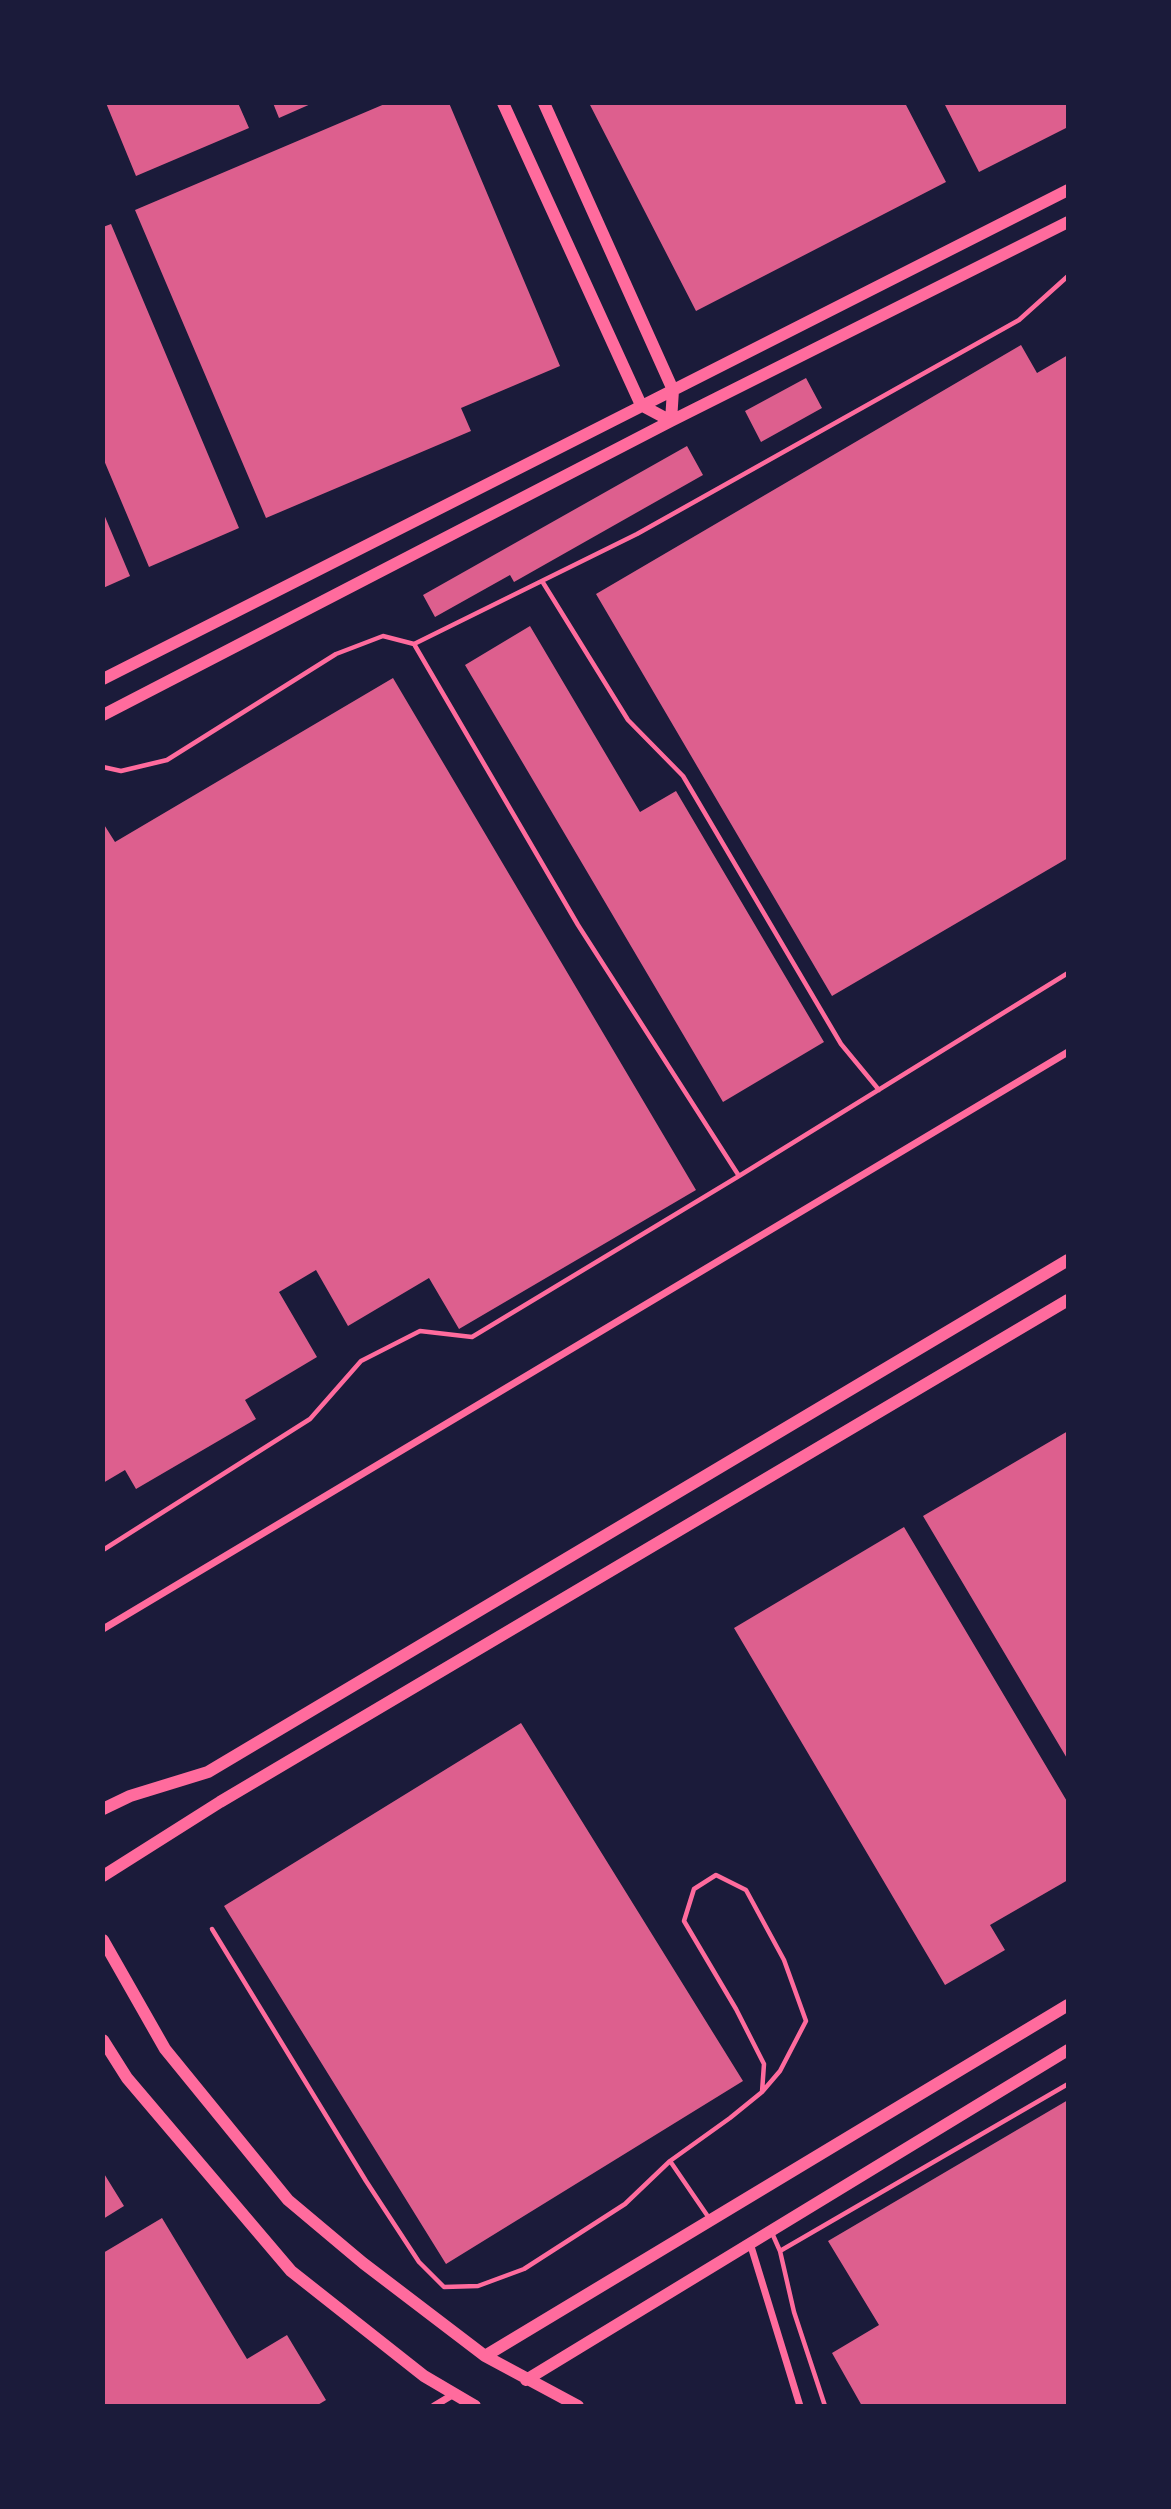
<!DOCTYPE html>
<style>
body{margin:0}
#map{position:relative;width:1171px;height:2509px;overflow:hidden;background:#1b1b3a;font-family:Cabin,sans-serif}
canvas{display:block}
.frame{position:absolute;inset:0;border:105px solid #1b1b3a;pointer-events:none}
</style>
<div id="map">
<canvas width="1171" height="2509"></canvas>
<div class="frame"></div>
</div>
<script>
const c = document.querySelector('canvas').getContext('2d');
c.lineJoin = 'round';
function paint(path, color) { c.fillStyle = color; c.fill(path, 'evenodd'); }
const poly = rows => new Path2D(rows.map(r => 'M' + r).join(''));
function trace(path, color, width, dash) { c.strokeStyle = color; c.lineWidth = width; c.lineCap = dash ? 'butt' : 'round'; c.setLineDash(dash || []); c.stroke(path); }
paint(poly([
 [106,103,238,103,249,128,136,176],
 [273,103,313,103,279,118],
 [387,103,449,103,560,366,461,408,471,431,266,518,135,210],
 [589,103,905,103,946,182,696,311],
 [944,103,1068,103,1068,127,979,172],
 [111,224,239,528,149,567,103,458,103,227],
 [1021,345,1037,373,1068,355,1068,858,832,996,596,594],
 [806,378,822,408,761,442,745,411],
 [687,446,703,475,514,582,510,575,435,617,423,595],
 [103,512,130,576,103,588],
 [530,626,640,812,676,791,824,1042,723,1102,465,665],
 [393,678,696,1190,459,1329,429,1278,348,1326,316,1270,279,1292,317,1357,245,1400,256,1419,136,1489,125,1470,103,1483,103,823,115,842],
 [1068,1431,1068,1760,923,1516],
 [904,1527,1068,1803,1068,1880,990,1925,1005,1950,945,1985,734,1628],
 [521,1723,743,2081,446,2264,224,1906],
 [1068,2100,1068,2406,862,2406,832,2353,879,2325,828,2241],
 [103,2172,124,2206,103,2219],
 [162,2218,247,2359,287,2335,326,2400,316,2406,103,2406,103,2253]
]), '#dd5f8e');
trace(poly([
 [542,581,628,720,683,776,841,1044,879,1090],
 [414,644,578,925,739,1176],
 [103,767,121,771,167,760,336,654,383,636,414,644,637,534,1019,320,1068,276],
 [103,1550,310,1419,361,1361,420,1331,472,1337,739,1176,1068,973],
 [212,1929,366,2181,419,2262,444,2287,478,2286,524,2269,625,2204,670,2161,730,2118,762,2092,764,2064,736,2009,684,1921,694,1889,716,1875,746,1890,784,1960,806,2021,780,2071,762,2092],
 [670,2161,709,2218],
 [772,2233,780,2251,794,2312,825,2406],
 [780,2251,1068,2084]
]), '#ff6b9d', 4.5);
trace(poly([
 [103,1629,1068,1052],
 [750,2243,800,2406],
 [434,2406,454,2394]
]), '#ff6b9d', 7);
trace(poly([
 [503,103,641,405,671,421,673,390,544,103],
 [103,679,1068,190],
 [103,715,671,421,1068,222],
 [103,1809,130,1796,208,1772,1068,1260],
 [103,1876,220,1802,1068,1300],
 [103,1940,165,2049,288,2200,363,2263,485,2356,578,2406],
 [103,2040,127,2078,291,2271,424,2376,475,2406],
 [485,2356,1068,2005],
 [526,2380,1068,2050]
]), '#ff6b9d', 12);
</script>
